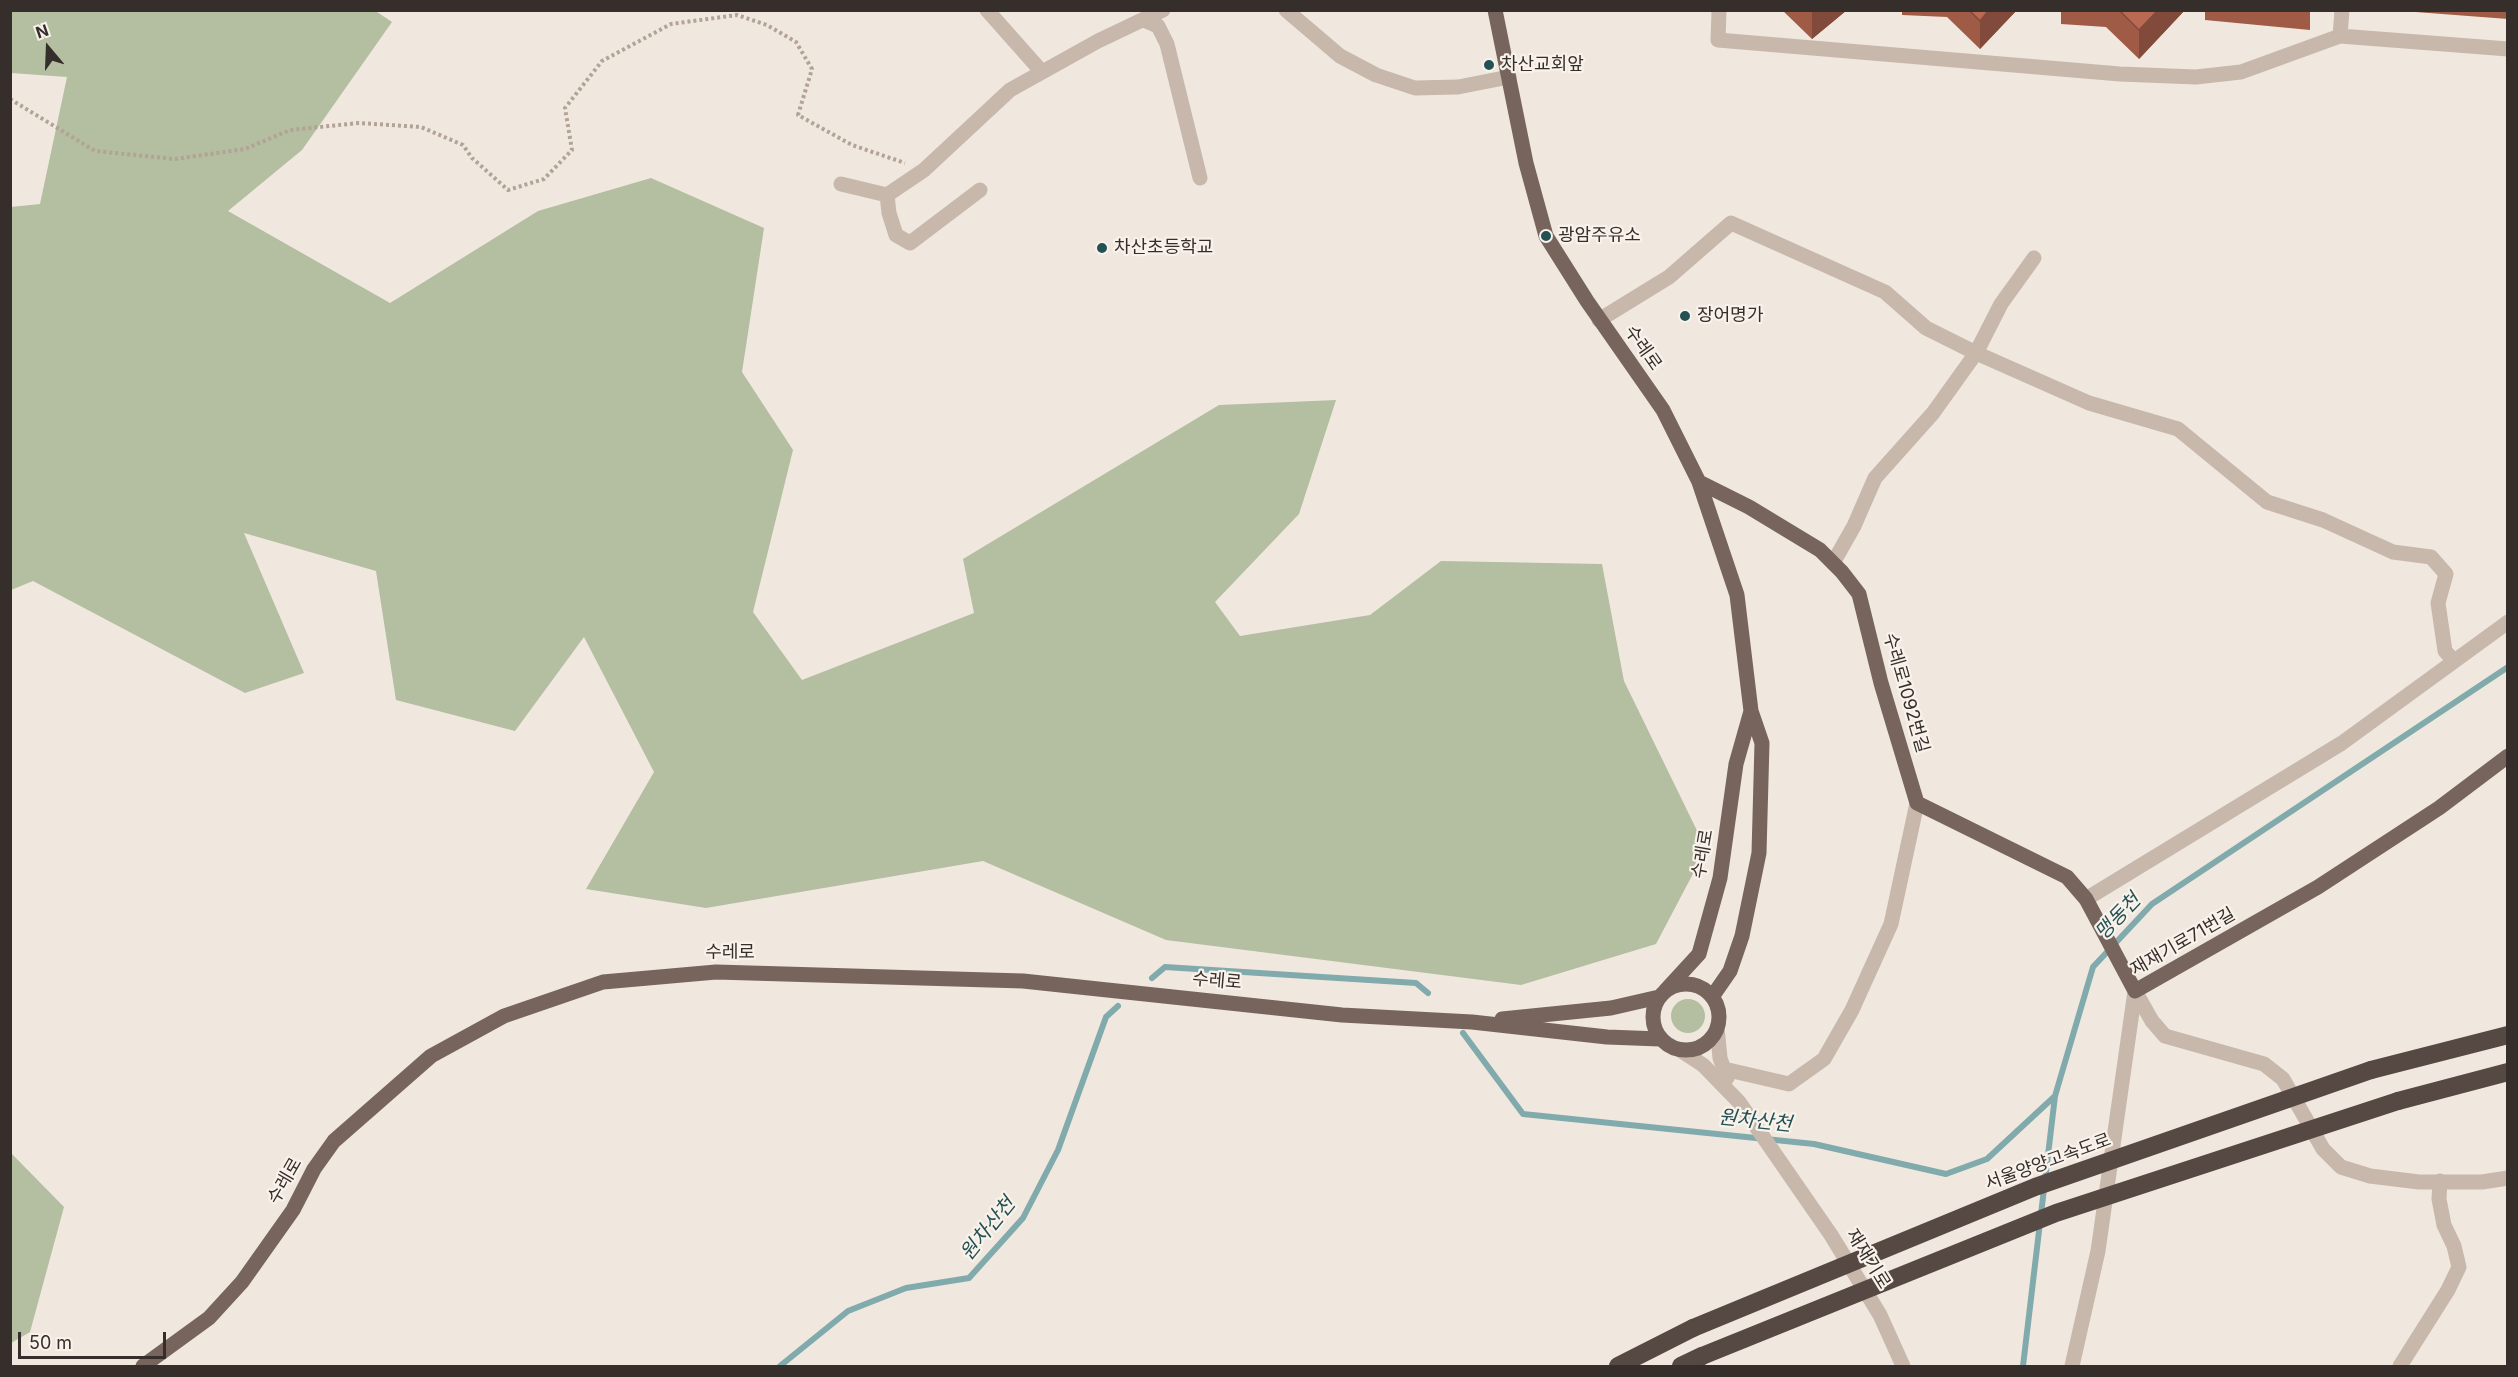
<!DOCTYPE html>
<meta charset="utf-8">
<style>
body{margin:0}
#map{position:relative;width:2518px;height:1377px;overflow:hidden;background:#f0e8df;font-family:Inter,sans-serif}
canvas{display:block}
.frame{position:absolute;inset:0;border:12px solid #362e2a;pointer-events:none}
.north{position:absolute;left:18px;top:18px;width:60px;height:60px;-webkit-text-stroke:4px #f8f2eb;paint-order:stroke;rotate:341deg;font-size:16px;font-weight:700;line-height:24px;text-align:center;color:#362e2a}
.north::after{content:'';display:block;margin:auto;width:21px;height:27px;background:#362e2a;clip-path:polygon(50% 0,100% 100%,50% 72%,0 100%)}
.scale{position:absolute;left:18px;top:1332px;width:148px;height:27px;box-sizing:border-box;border:3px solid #362e2a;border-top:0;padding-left:8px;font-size:18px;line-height:21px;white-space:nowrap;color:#362e2a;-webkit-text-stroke:4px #f8f2eb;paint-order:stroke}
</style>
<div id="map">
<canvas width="2518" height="1377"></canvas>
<div class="frame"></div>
<div class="north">N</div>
<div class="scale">50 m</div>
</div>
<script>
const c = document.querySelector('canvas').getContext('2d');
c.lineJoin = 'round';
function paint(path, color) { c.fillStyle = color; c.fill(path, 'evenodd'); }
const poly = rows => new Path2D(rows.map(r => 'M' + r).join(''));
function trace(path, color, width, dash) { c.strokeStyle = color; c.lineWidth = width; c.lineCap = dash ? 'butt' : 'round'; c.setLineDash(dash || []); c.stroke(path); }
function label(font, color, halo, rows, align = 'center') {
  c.font = font + ' Inter,"Noto Sans KR",sans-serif'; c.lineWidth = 4.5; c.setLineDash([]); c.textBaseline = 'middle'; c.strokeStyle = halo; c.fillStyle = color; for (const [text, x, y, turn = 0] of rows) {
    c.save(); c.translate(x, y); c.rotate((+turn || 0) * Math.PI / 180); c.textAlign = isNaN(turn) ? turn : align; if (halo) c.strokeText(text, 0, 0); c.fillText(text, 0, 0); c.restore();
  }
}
paint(poly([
 [11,10,374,10,392,22,302,150,228,211,390,303,538,211,651,178,764,228,742,372,793,450,753,612,802,680,974,613,963,559,1219,405,1336,400,1299,514,1215,602,1240,636,1370,615,1441,561,1602,564,1624,681,1706,849,1656,944,1521,985,1166,940,983,861,706,908,586,889,654,772,584,637,515,731,396,700,376,571,244,533,304,673,245,693,33,581,11,590,11,207,40,204,67,77,11,73],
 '1671 1016a17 17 0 1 1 34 0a17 17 0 1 1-34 0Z',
 [11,1153,64,1207,30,1332,11,1343]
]), '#b4bea0');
trace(poly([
 [1152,978,1165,967,1416,983,1428,993],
 [1463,1033,1523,1114,1814,1144,1946,1174,1987,1159,2055,1096],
 [780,1366,848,1311,906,1288,969,1278,1023,1218,1058,1150,1106,1017,1118,1006],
 [2023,1366,2055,1096,2093,967,2152,904,2508,667]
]), '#80aaab', 6);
trace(poly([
 [10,99,95,151,175,159,245,149,290,130,359,123,421,127,463,145,472,158,508,190,544,179,572,150,565,108,602,61,671,24,737,15,767,25,796,42,812,69,798,115,852,145,905,163]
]), '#b3a296', 4, [3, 3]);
trace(poly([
 [987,10,1042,72],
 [1286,10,1340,56,1376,75,1415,88,1458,87,1509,77],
 [1719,10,1718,40,2120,74,2196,77,2241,72,2340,36,2342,10],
 [1144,20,1158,26,1167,44,1200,178],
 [2340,36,2508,49],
 [841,184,887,195,924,170,1010,90,1098,41,1163,10],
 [887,195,889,213,896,235,910,243,980,190],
 [1599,320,1669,277,1731,223,1885,292,1926,328,1976,353,2089,403,2178,429,2267,502,2323,520,2393,552,2431,557,2446,574,2438,603,2445,651,2454,661],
 [1833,563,1854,526,1875,478,1933,413,1976,353,2001,304,2034,258],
 [2086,899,2342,743,2508,622],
 [2135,991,2152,1021,2165,1036,2264,1064,2283,1079,2323,1149,2341,1167,2370,1176,2419,1182,2482,1182,2508,1178],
 [1717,1027,1720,1058,1727,1078],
 [1680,1050,1703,1065,1739,1102,1831,1235,1880,1315,1903,1366],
 [1724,1069,1789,1084,1824,1059,1852,1010,1891,924,1917,803],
 [2072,1366,2098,1251,2135,991],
 [2400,1366,2448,1290,2459,1267,2454,1246,2444,1225,2439,1199,2440,1181]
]), '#c8b8ac', 15);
trace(poly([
 [1495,10,1526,163,1546,236,1587,301,1663,410,1699,482,1737,595,1751,711,1762,743,1759,853,1742,936,1730,971,1712,997],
 [1699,482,1749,507,1820,550,1842,572,1859,594,1881,683,1917,803,2067,877,2086,899,2135,991,2318,887,2439,808,2508,756],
 '1653 1017a33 33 0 1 1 66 0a33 33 0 1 1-66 0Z',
 [1665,991,1699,954,1720,878,1736,764,1751,711],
 [1502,1019,1611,1008,1659,997],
 [143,1366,209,1318,242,1282,293,1210,314,1169,334,1141,431,1056,504,1016,603,982,716,972,1023,981,1342,1015,1472,1022,1607,1037,1660,1039]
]), '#77655d', 15);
trace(poly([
 [2371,1070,2508,1035],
 [2398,1101,2508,1072],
 [1618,1366,1693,1328],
 [1681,1366,1702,1356]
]), '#564842', 18);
trace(poly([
 [1693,1328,2035,1187,2371,1070],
 [1702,1356,2056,1213,2398,1101]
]), '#564842', 18);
paint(poly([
 [1782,10,1847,10,1812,39],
 [1902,10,2017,10,1980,49,1947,17,1902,15],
 [2061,10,2185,10,2139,59,2106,27,2061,24],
 [2205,10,2310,10,2310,30,2205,20],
 [2389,10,2508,10,2508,19]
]), '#a05b47');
paint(poly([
 [1812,10,1847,10,1812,39],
 [1989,10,2017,10,1980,49,1980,21],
 [2158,10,2185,10,2139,59,2139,30]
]), '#824a3a');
const building = poly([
 [1969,10,1989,10,1980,21,1969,10],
 [2119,10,2158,10,2139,30,2119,10]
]);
paint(building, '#ba6a53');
trace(building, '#824a3a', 1.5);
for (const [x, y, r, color] of [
 [1489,65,6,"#235154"],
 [1546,236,6,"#235154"],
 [1102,248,6,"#235154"],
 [1685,316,6,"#235154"]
]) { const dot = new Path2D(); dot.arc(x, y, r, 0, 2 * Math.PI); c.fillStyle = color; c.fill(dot); trace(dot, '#f8f2eb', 2); }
label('18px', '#362e2a', '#f8f2eb', [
 ["차산교회앞",1501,65],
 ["광암주유소",1558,236],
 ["차산초등학교",1114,248],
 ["장어명가",1697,316]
], 'left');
label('18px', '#362e2a', '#f8f2eb', [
 ["수레로",1643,348,55],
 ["수레로1092번길",1906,693,74],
 ["수레로",1703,854,-80],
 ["재재기로71번길",2183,942,-30],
 ["수레로",730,953],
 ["수레로",1217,981,5],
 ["서울양양고속도로",2048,1162,-20],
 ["수레로",285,1181,-60],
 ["재재기로",1868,1259,58]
]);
label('italic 20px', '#235154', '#f8f2eb', [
 ["맹동천",2118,917,-46],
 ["원차산천",1755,1121,6],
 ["원차산천",988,1229,-51]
]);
</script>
